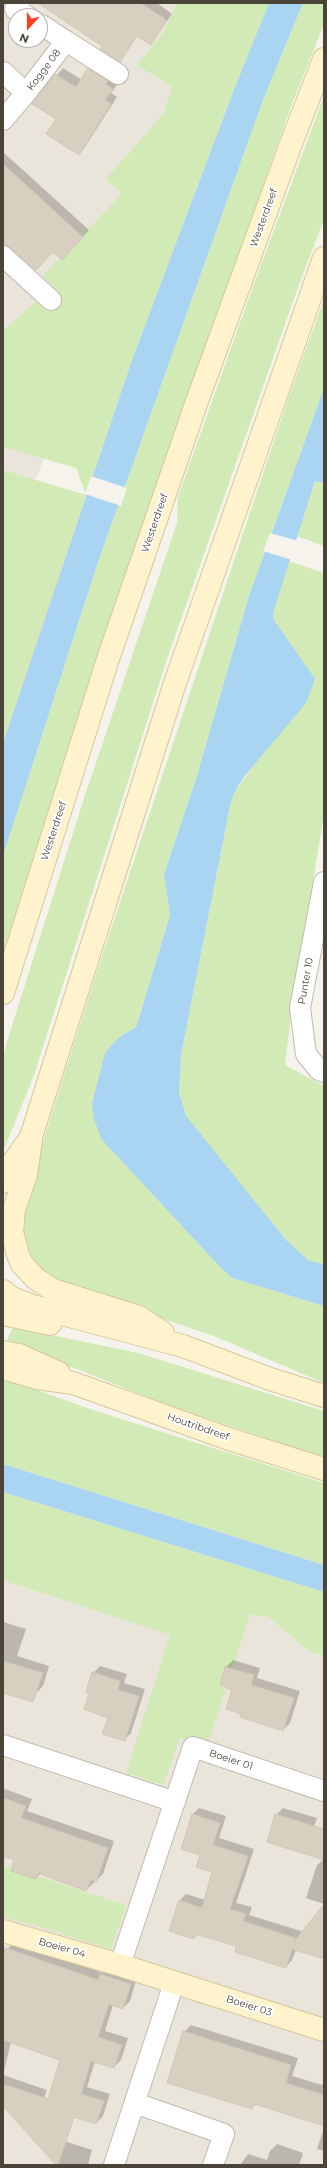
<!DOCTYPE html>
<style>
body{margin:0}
#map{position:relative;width:327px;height:2168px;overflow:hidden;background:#f6f3ec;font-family:Montserrat,sans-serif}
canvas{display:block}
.frame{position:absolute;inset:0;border:4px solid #4b4439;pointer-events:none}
.north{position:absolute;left:8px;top:8px;width:40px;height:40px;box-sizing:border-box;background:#fff;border:1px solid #b7b4b0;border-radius:50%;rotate:201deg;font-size:11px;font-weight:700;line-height:16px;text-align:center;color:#4b4439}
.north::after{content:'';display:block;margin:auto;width:14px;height:18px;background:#fc3f1d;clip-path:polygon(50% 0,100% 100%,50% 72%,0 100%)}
</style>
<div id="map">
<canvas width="327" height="2168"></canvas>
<div class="frame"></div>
<div class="north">N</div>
</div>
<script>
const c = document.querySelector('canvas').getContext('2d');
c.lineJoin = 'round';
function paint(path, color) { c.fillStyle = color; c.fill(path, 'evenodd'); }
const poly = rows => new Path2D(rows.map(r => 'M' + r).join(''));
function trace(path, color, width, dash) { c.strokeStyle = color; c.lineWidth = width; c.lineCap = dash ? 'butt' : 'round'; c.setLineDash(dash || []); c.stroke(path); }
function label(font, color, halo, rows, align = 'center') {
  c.font = font + ' Montserrat,sans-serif'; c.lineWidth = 3.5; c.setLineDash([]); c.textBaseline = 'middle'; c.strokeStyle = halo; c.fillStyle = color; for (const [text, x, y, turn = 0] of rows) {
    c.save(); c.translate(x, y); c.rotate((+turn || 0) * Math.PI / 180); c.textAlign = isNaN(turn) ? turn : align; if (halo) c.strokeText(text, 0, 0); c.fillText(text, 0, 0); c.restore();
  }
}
paint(poly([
 [3,3,224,3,3,562],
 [16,16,40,16,40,40,16,40],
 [3,1532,250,1614,269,1617,308,1651,324,1656,324,2165,3,2165]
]), '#eae5da');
paint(poly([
 [177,3,269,3,233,92,132,360,3,743,3,470,86,495,76,468,3,447,3,331,53,286,43,276,122,194,106,179,164,113,172,87,137,65,163,33],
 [303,3,324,3,324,24,290,109,102,647,3,953,3,856,99,559,263,100],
 [324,96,324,220,301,279,168,656,34,1075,3,1152,3,1057,10,1032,85,795,177,523,178,497,251,292],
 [324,299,324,388,249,596,196,779,164,874,170,915,136,1027,118,1038,102,1140,220,1267,232,1278,324,1306,324,1383,214,1336,55,1282,38,1266,30,1254,25,1238,22,1217,31,1180,97,971,286,405],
 [315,481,324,483,324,546,297,536],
 [289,561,324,573,324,814,292,1008,285,1065,324,1086,324,1264,309,1262,287,1241,185,1116,179,1093,181,1055,230,806,234,793,315,680,274,620,273,613],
 [13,1327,138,1353,324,1411,324,1457,178,1409,64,1364,7,1340],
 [3,1381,11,1381,96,1411,324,1483,324,1565,3,1464],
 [3,1492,324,1592,324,1656,308,1651,269,1617,250,1614,207,1746,180,1738,163,1785,126,1773,170,1635,3,1580],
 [3,1865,126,1905,111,1949,38,1926,3,1917]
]), '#d2eab5');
paint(poly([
 [269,3,303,3,263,100,99,559,3,856,3,743,132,360,233,92],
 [324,388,324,483,315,481,273,613,274,620,315,679,306,703,244,777,234,793,230,806,181,1055,179,1093,186,1116,287,1241,309,1261,324,1264,324,1306,232,1278,220,1267,102,1140,94,1119,92,1104,105,1053,118,1038,136,1027,138,1021,170,915,164,874,196,779,249,596],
 [3,1464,324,1565,324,1592,3,1492]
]), '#a9d4f2');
paint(poly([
 [91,476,127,488,121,506,85,494],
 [270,533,298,541,292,560,263,551]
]), '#f6f3ec');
paint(poly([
 [50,3,157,3,172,14,151,43,138,35,120,60],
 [95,62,119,82,111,93,117,97,85,147,79,154,57,119,33,104,63,68,82,80],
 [3,152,89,230,69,252,3,240],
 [3,1622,26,1629,17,1656,49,1666,43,1686,36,1693,3,1682],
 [233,1660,260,1668,257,1678,300,1691,290,1723,283,1730,242,1713,233,1689,221,1685,226,1667],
 [100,1666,127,1674,124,1683,145,1689,131,1733,124,1740,90,1693,93,1673],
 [5,1789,32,1799,27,1811,114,1841,103,1874,86,1890,41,1873,36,1878,15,1860,3,1856,3,1790],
 [199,1808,226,1816,219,1838,254,1849,236,1903,252,1907,249,1915,301,1931,300,1937,324,1924,324,1958,296,1950,292,1960,286,1967,238,1945,198,1933,194,1938,180,1900,186,1894,205,1900,214,1872,201,1854,193,1814],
 [283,1808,317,1818,308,1845,276,1815],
 [324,1859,324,1904,306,1898,317,1865],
 [14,1942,103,1973,107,1968,137,1977,130,2001,123,2008,113,2005,105,2031,128,2038,121,2060,114,2067,95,2061,87,2087,110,2094,103,2116,96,2123,62,2059,11,2042,3,2075,3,1949,6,1951],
 [191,2025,298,2058,292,2076,322,2085,324,2080,324,2125,256,2104,252,2108,184,2032],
 [3,2075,47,2090,33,2125,3,2107],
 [324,2128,324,2151,317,2149],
 [42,2134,92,2150,88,2165,57,2165],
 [277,2144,303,2153,299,2165,240,2165,248,2154,267,2160,270,2151]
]), '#0003');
const building = poly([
 [38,3,140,3,164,18,166,21,151,45,137,36,120,62,100,49,102,46,38,3],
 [88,68,108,81,106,84,113,89,105,100,111,104,79,155,46,134,56,119,32,104,55,74,76,87,88,68],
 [3,164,83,237,62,260,53,252,36,270,11,248,3,243,3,164],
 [3,1661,43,1673,33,1702,3,1693,3,1661],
 [225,1667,254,1675,251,1685,294,1698,283,1731,240,1717,241,1714,226,1709,232,1690,220,1685,225,1667],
 [92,1672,120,1681,118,1690,139,1696,125,1741,102,1734,108,1718,84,1709,89,1694,86,1692,92,1672],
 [3,1798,26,1806,21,1818,108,1848,96,1882,91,1880,86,1891,38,1873,36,1879,11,1871,14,1860,6,1857,3,1860,3,1798],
 [192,1814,220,1823,213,1845,248,1856,230,1909,246,1914,243,1921,295,1938,293,1943,324,1904,324,1959,292,1949,286,1968,235,1952,236,1946,196,1934,194,1939,169,1931,179,1900,202,1908,212,1872,196,1867,200,1855,181,1849,192,1814],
 [275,1814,324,1829,324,1860,267,1842,275,1814],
 [6,1948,98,1980,100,1974,131,1984,123,2009,109,2004,98,2037,122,2045,114,2068,91,2061,81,2094,104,2101,96,2124,74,2117,58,2165,56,2165,3,2106,3,2084,48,2099,60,2060,3,2040,3,1959,6,1948],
 [183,2031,291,2065,286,2083,324,2095,324,2126,258,2105,253,2105,252,2109,167,2083,183,2031]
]);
paint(building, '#d8cfc1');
trace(building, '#d3c7b4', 1);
const street = poly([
 [19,3,15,9,27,16],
 [66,41,118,74],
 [3,72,26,93,66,41,40,24],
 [3,120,26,93],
 [3,256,51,300],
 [324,882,300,1008,306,1054,319,1070,324,1072],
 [3,1745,175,1802],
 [120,1965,193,1747,324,1791],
 [135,2103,224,2134,213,2165],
 [114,2165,174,1983]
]);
const secondary = poly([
 [3,993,108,659,196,404,292,141,324,59],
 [31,1140,26,1175,14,1209,12,1232,18,1255,22,1264,36,1279,53,1290,139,1317,163,1333],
 [3,1182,9,1168,31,1137,174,686,324,258],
 [3,1291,12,1298,32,1306,183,1346,270,1379,324,1396],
 [3,1314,50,1324],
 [3,1352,19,1355,59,1373],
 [3,1368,37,1378,73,1383,229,1439,324,1469],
 [3,1931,120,1965,324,2030]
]);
trace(street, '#c2bbae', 22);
trace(secondary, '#d6c79b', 24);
trace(street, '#fff', 20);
trace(secondary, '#fff3cd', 22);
label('10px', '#4b4439', '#fff', [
 ["Kogge 08",44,70,-53],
 ["Westerdreef",264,218,-70],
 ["Westerdreef",155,523,-71],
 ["Westerdreef",54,831,-72],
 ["Punter 10",306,981,-80],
 ["Houtribdreef",198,1427,19],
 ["Boeier 01",231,1760,18],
 ["Boeier 04",62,1948,16],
 ["Boeier 03",249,2006,18]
]);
</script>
